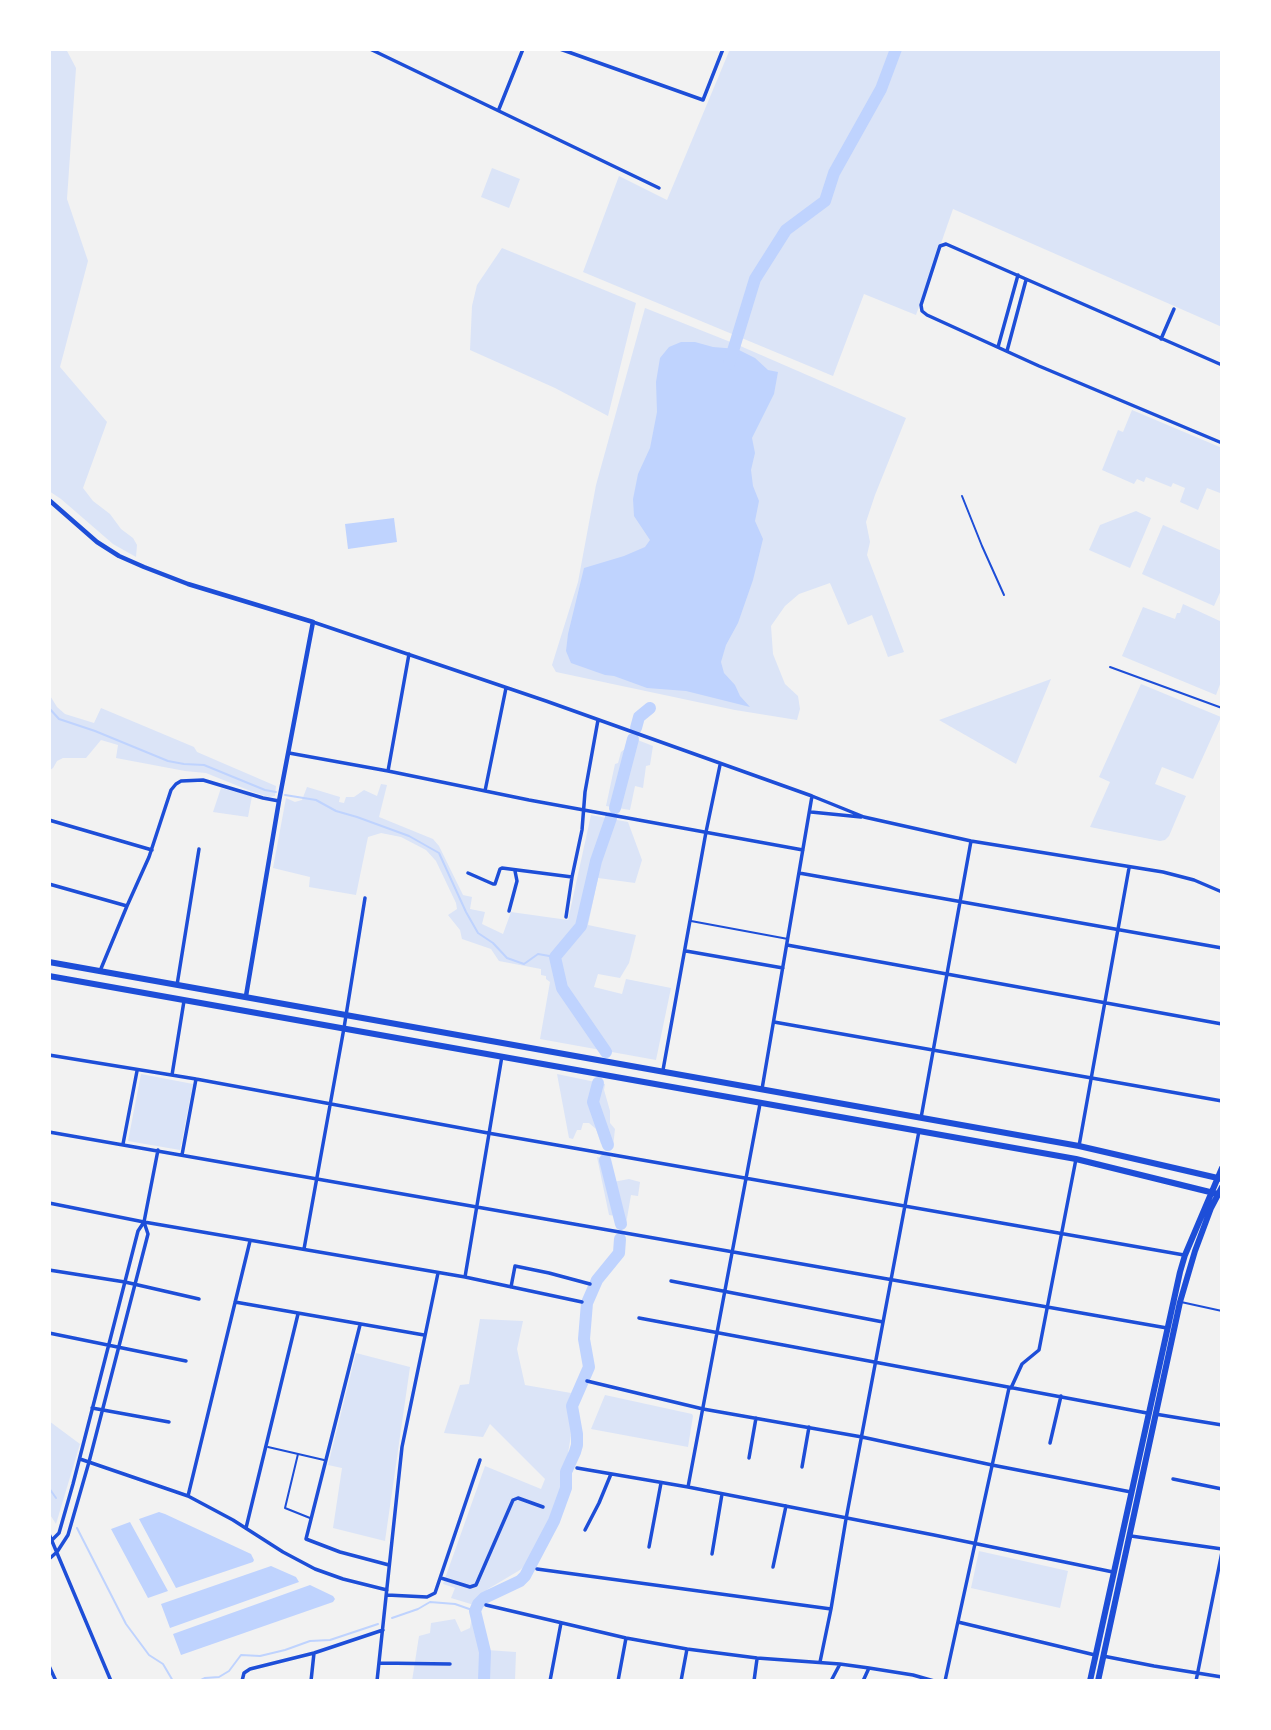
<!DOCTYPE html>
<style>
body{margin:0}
#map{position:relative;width:1271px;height:1730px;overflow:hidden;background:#f2f2f2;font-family:Overpass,sans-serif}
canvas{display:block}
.frame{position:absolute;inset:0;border:51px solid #fff;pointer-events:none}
</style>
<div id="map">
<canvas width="1271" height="1730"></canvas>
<div class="frame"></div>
</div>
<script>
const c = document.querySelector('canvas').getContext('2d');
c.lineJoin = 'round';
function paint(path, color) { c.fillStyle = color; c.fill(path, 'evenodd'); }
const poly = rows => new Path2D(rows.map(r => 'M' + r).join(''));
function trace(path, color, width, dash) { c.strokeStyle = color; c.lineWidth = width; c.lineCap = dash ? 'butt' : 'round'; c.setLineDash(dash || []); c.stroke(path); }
paint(poly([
 [49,49,66,49,76,68,67,199,88,261,60,367,107,422,83,488,93,501,110,514,121,529,133,538,137,545,136,557,113,544,61,499,49,491],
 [730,49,1222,49,1222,327,953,209,916,315,864,294,833,376,583,272,619,176,667,200],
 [492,168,520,179,509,208,481,197],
 [502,248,636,303,608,416,555,388,470,350,472,306,477,285],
 [645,308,738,345,906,418,875,495,866,522,870,542,867,555,904,652,888,657,872,615,848,625,830,583,799,594,785,606,771,626,773,654,785,684,798,696,800,709,797,720,735,710,556,672,552,665,578,582,596,485],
 [1132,410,1222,448,1222,489,1220,493,1207,488,1198,510,1180,502,1185,488,1173,483,1171,487,1146,477,1144,482,1137,479,1134,484,1102,470,1118,430,1123,432],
 [1136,511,1151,518,1130,568,1089,550,1100,525],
 [1163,525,1222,551,1222,588,1214,606,1142,574],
 [1183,604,1222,622,1222,679,1216,695,1122,656,1143,607,1175,619,1177,613,1180,613],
 [1051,679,1016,764,939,720],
 [1141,684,1221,717,1193,779,1162,767,1155,784,1186,796,1169,836,1165,840,1160,841,1090,827,1110,782,1099,777],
 [49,694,57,707,65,714,94,723,101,708,194,747,197,752,276,786,275,796,269,797,253,792,206,773,185,771,116,758,118,745,101,740,86,758,63,758,57,761,53,768,49,771],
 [630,737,653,746,650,765,646,766,643,788,635,786,630,810,606,806,615,764,618,763,621,752,626,748],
 [381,784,387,785,379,817,433,839,439,846,463,895,472,897,470,909,485,912,482,924,503,934,511,912,568,920,591,815,628,822,642,860,635,883,598,878,588,925,636,935,629,963,620,978,598,974,594,987,622,994,626,979,671,988,656,1060,540,1039,550,982,546,979,546,976,541,975,541,969,499,961,491,949,462,939,460,930,448,915,457,909,456,903,436,861,426,850,401,837,381,833,368,837,356,895,309,887,310,877,273,868,286,798,295,802,302,800,307,787,340,797,339,802,344,803,346,797,354,797,364,790,377,796],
 [221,788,252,796,248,817,213,812],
 [141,1074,193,1084,180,1150,128,1141],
 [557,1074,605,1084,604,1090,610,1111,610,1123,615,1129,613,1147,601,1144,596,1129,589,1123,583,1123,581,1130,577,1130,573,1139,569,1138],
 [597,1157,608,1159,613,1182,629,1179,640,1182,638,1196,631,1195,626,1224,616,1223,616,1216,609,1215],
 [480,1319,523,1321,517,1349,525,1385,571,1393,568,1404,571,1423,571,1435,564,1478,546,1528,529,1562,520,1570,488,1589,474,1605,451,1598,455,1588,443,1584,485,1466,541,1489,545,1479,490,1424,483,1437,444,1433,460,1385,469,1384],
 [356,1353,410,1367,385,1541,333,1528,342,1468,328,1465],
 [605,1395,692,1414,693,1416,688,1447,591,1429],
 [49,1421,80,1444,56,1524,49,1513],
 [979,1551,1068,1571,1060,1608,971,1588],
 [472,1616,481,1659,481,1681,412,1681,419,1636,430,1633,431,1623,455,1619,461,1632,470,1628],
 [487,1650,516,1652,515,1681,485,1681]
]), '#dbe4f7');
paint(poly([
 [681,342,695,342,713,347,737,349,755,358,768,370,778,372,774,394,752,438,755,453,751,470,753,486,759,501,755,521,763,539,753,580,738,623,726,645,721,662,724,673,735,685,740,696,750,707,686,691,647,688,614,676,605,675,571,663,566,651,568,634,584,568,624,556,645,547,650,540,634,516,633,499,638,474,650,448,657,412,656,382,660,358,669,347],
 [394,518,397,542,348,549,345,524],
 [159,1512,165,1514,251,1554,254,1560,253,1562,176,1588,139,1519],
 [130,1522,168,1591,148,1598,111,1529],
 [271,1566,296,1577,299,1582,170,1628,161,1604],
 [310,1585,333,1596,335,1599,333,1602,181,1655,173,1634]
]), '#bfd3fe');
trace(poly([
 [49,708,59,719,95,731,168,761,184,764,204,765,265,790,276,792],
 [285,795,316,800,336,811,357,817,409,836,439,853,466,912,478,933,493,943,507,958,524,964,538,954,555,957],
 [49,1488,56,1498],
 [77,1528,126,1624,149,1655,163,1664,173,1681],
 [392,1618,418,1609,430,1602,455,1604,475,1611],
 [199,1681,205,1678,219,1677,229,1671,241,1655,260,1656,285,1650,310,1641,330,1640,378,1624]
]), '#bfd3fe', 2);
trace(poly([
 [729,364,755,279,786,230,825,201,834,173,881,89,896,49],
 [636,728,639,717,650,708],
 [615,808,633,739],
 [606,1052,562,988,555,957,581,926,596,861,611,818],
 [598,1083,593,1102,608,1145],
 [605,1160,621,1224],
 [484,1681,485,1652,475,1611,478,1604,484,1598,520,1581,525,1576,554,1521,566,1488,566,1472,575,1452,577,1445,577,1434,572,1406,589,1367,584,1339,587,1303,597,1280,619,1253,620,1239]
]), '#bfd3fe', 12);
trace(poly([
 [962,496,982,546,1004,595],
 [1110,667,1222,708],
 [691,921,788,939],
 [1181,1302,1222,1311],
 [268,1447,324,1460],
 [298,1454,285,1508,310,1518]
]), '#1d4ed8', 2);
trace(poly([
 [370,49,659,188],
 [560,49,703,100,723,49],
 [499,109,523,49],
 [1161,339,1174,309],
 [998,347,1018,275],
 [1007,351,1026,280],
 [1222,365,946,244,940,246,921,305,922,311,927,315,1039,366,1222,443],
 [313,622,546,701,812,796,864,817,971,841,1163,872,1194,880,1222,892],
 [289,753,388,771,529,800,803,850],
 [388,771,409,654],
 [485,791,506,688],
 [811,812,861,817],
 [49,820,152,850],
 [468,873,493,884,495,884,500,869,502,868,572,877],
 [799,873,1222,948],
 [49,884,127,906],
 [509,911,517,881,515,871],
 [566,917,572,877,582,830,585,792,598,720],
 [787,945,1222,1024],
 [686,951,783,968],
 [100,971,127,906,149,857,171,790,176,784,181,781,203,780,263,798,279,801],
 [177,985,199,849],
 [774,1022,1222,1101],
 [49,1055,196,1079,488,1133,1184,1255],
 [663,1070,706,832,720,765],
 [172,1075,184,1001],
 [762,1089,812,796],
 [921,1118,971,841],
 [49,1132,1167,1328],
 [123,1144,137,1071],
 [1079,1146,1129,868],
 [182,1155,196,1079],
 [49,1203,144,1222,465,1277,582,1302],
 [304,1249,344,1028,365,898],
 [49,1270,125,1282,199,1299],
 [465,1277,502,1056],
 [671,1281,883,1322],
 [511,1287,515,1266,549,1273,590,1284],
 [235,1302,424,1335],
 [639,1318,1147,1413],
 [360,1325,306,1539,340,1552,389,1565],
 [49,1333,186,1361],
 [587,1381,703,1409,862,1437,992,1465,1131,1492],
 [1011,1388,1022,1364,1039,1350,1076,1159],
 [92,1408,169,1422],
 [1155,1414,1222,1425],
 [1050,1443,1061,1396],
 [749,1458,756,1418],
 [80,1459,188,1496,233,1520,283,1552,315,1569,343,1579,387,1590],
 [802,1467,809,1427],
 [577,1468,688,1487,934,1535,1113,1572],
 [1173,1479,1222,1489],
 [688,1487,760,1104],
 [188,1496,250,1241],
 [246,1528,298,1314],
 [585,1530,599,1503,611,1474],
 [49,1534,111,1681],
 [1131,1536,1222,1549],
 [49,1543,59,1533,73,1484,138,1231,144,1222,158,1150],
 [649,1547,661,1483],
 [712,1554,722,1494],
 [49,1559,57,1552,68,1535,89,1462,148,1234,144,1222],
 [773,1567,786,1506],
 [537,1569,831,1609],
 [441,1578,470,1587,476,1585,513,1500,518,1498,543,1507],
 [387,1595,427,1597,435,1593,480,1460],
 [486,1605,626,1638,687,1649,757,1658,840,1664,869,1668,913,1675,934,1681],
 [958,1622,1095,1655],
 [1103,1656,1154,1666,1222,1677],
 [820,1662,831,1609,846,1519,919,1131],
 [379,1663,450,1664],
 [49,1666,56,1681],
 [242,1681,244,1673,250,1669,314,1653,383,1630],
 [311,1681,314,1653],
 [377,1681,402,1447,438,1273],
 [550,1681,561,1623],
 [618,1681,626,1638],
 [681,1681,687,1649],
 [754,1681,757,1659],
 [831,1681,840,1664],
 [863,1681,869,1668],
 [945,1681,1009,1388],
 [1196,1681,1222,1552]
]), '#1d4ed8', 3.5);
trace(poly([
 [49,500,97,542,119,556,144,567,188,584,313,622,279,801,246,996]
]), '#1d4ed8', 4.5);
trace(poly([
 [49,962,1079,1146,1222,1179],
 [49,976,1076,1159,1222,1195],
 [1090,1681,1180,1272,1185,1255,1222,1168],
 [1098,1681,1180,1302,1195,1251,1211,1208,1222,1187]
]), '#1d4ed8', 6);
</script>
